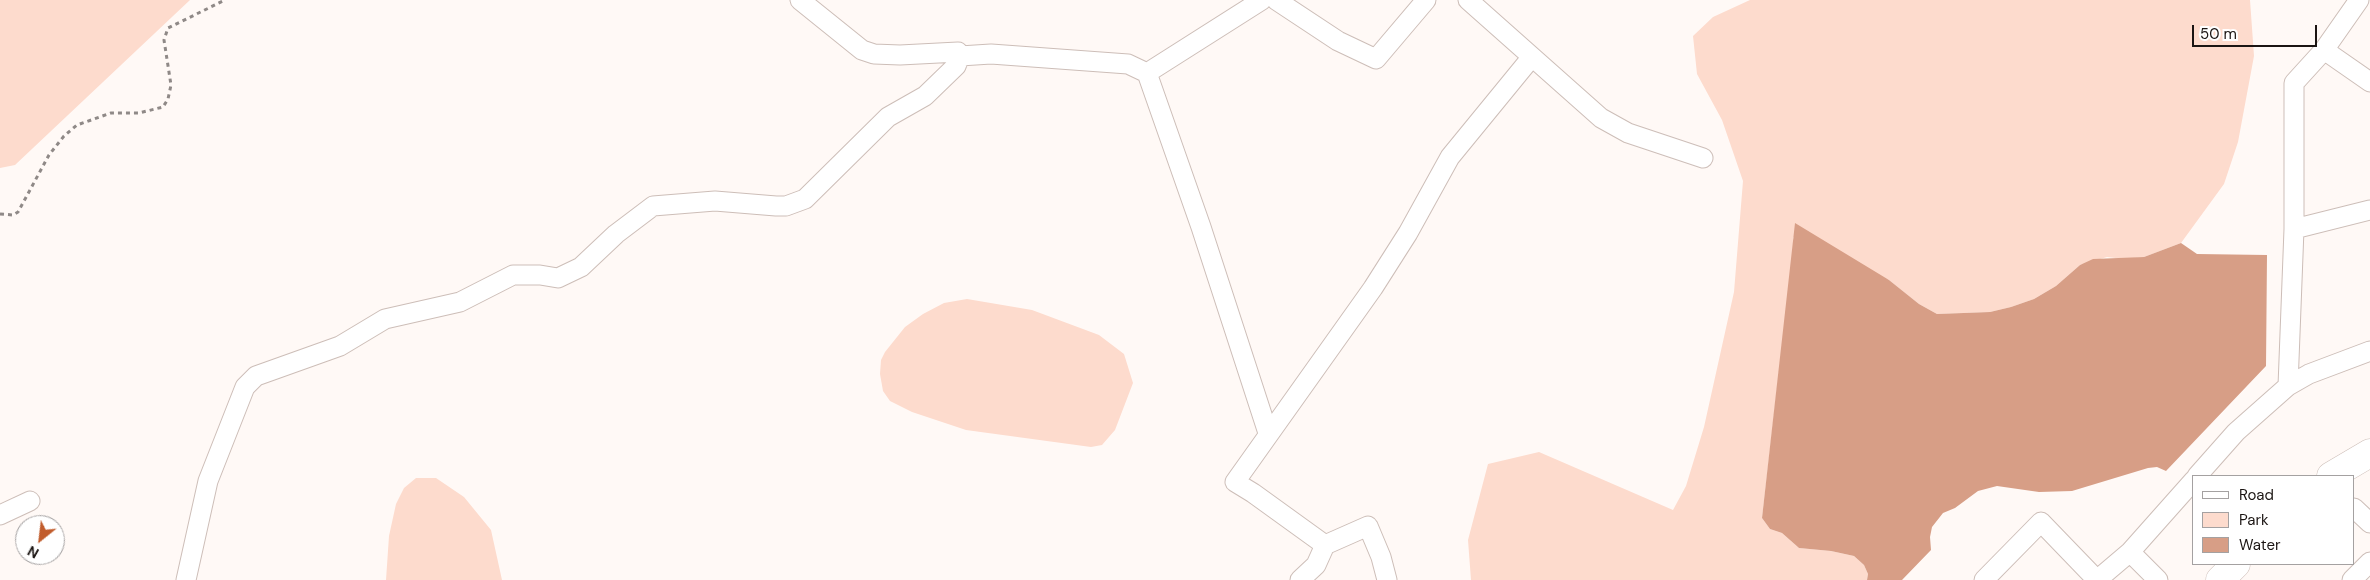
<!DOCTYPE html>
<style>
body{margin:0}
#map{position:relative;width:2370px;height:580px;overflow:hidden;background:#fff9f6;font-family:"DM Sans",sans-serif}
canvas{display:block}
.legend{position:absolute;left:2192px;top:475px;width:162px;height:90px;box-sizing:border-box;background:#fff;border:1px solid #a4a1a1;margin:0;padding:6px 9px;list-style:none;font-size:15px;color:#1b1513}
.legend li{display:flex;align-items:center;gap:10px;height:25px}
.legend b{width:25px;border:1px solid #a4a1a1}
.north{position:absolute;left:15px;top:515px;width:50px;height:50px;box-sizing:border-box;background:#fff;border:1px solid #a4a1a1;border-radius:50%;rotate:209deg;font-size:14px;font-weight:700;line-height:20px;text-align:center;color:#1b1513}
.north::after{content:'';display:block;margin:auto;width:18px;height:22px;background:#c15c2c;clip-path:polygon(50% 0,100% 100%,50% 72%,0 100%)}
.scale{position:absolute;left:2192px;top:25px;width:125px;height:22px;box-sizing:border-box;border:2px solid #1b1513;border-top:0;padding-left:6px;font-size:15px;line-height:18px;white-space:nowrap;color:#1b1513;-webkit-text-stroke:4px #fff;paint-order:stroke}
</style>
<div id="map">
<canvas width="2370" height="580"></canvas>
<ul class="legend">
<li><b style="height:6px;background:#fff"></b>Road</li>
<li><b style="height:14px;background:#fddbcd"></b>Park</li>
<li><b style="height:14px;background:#d79e86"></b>Water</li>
</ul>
<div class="north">N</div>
<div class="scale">50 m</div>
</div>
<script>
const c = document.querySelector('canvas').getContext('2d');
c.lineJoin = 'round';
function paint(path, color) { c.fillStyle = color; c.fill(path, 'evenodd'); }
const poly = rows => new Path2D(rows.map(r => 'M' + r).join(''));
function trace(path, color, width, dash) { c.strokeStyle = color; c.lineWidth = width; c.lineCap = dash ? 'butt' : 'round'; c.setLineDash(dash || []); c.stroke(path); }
paint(poly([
 [0,0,190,0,15,165,0,168],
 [1750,0,2250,0,2254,56,2238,142,2224,184,2181,243,2144,257,2124,259,2107,257,2080,265,2056,286,2034,299,2011,307,1990,312,1937,314,1919,304,1889,280,1793,237,1793,250,1762,518,1770,529,1782,533,1799,548,1831,551,1854,556,1864,565,1868,574,1867,580,1471,580,1468,540,1488,464,1539,452,1673,510,1686,486,1704,427,1734,292,1743,181,1722,120,1697,74,1693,36,1713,17],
 [967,299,1032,310,1099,335,1124,354,1133,383,1115,430,1102,445,1091,447,966,430,912,412,890,401,883,391,880,374,881,360,885,352,905,327,923,314,944,303],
 [416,478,436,478,464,497,491,530,502,580,386,580,389,536,396,504,404,488]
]), '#fddbcd');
paint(poly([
 [1795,223,1889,280,1919,304,1937,314,1990,312,2011,307,2034,299,2056,286,2080,265,2093,259,2144,257,2181,243,2197,254,2267,255,2266,366,2166,471,2157,467,2148,468,2072,491,2039,492,1997,486,1978,491,1955,508,1943,513,1932,527,1930,537,1931,550,1902,580,1867,580,1868,574,1864,565,1854,556,1831,551,1799,548,1782,533,1770,529,1762,518]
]), '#d79e86');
const street = poly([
 [800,0,862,50,874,54,900,55,958,52,960,56],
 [1276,0,1338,41,1376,59,1426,0],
 [1468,0,1601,118,1628,133,1703,158],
 [2324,50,2370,82],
 [1147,73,1262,0],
 [2294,229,2370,210],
 [2288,386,2294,229,2294,83,2324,50,2359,0],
 [2197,476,2236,432,2288,386,2309,374,2370,351],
 [2354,508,2370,523],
 [0,515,30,501],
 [1325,545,1253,493,1235,482,1373,288,1408,233,1450,157,1531,58],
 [2130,552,2158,580],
 [186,580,208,481,245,387,256,376,340,346,385,319,460,302,513,275,540,275,558,278,581,267,616,234,653,206,715,201,776,206,786,206,805,199,888,117,925,96,956,66,960,56,991,54,1128,64,1147,73,1201,227,1268,433],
 [1300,580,1316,565,1325,545,1368,526,1381,557,1387,580],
 [1984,580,2041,522,2097,580],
 [2097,580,2130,552,2194,480],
 [2352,580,2370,562]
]);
const secondary = poly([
 [2331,476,2370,453],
 [2220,580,2236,564]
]);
trace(street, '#cdbeb8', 21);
trace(secondary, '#cdbeb8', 29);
trace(poly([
 [0,214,13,215,18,212,49,155,64,136,77,125,111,113,139,113,163,107,168,99,171,85,164,40,168,28,225,0]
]), '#8f8987', 3, [4, 4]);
trace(street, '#fff', 19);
trace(secondary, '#fff', 28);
</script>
